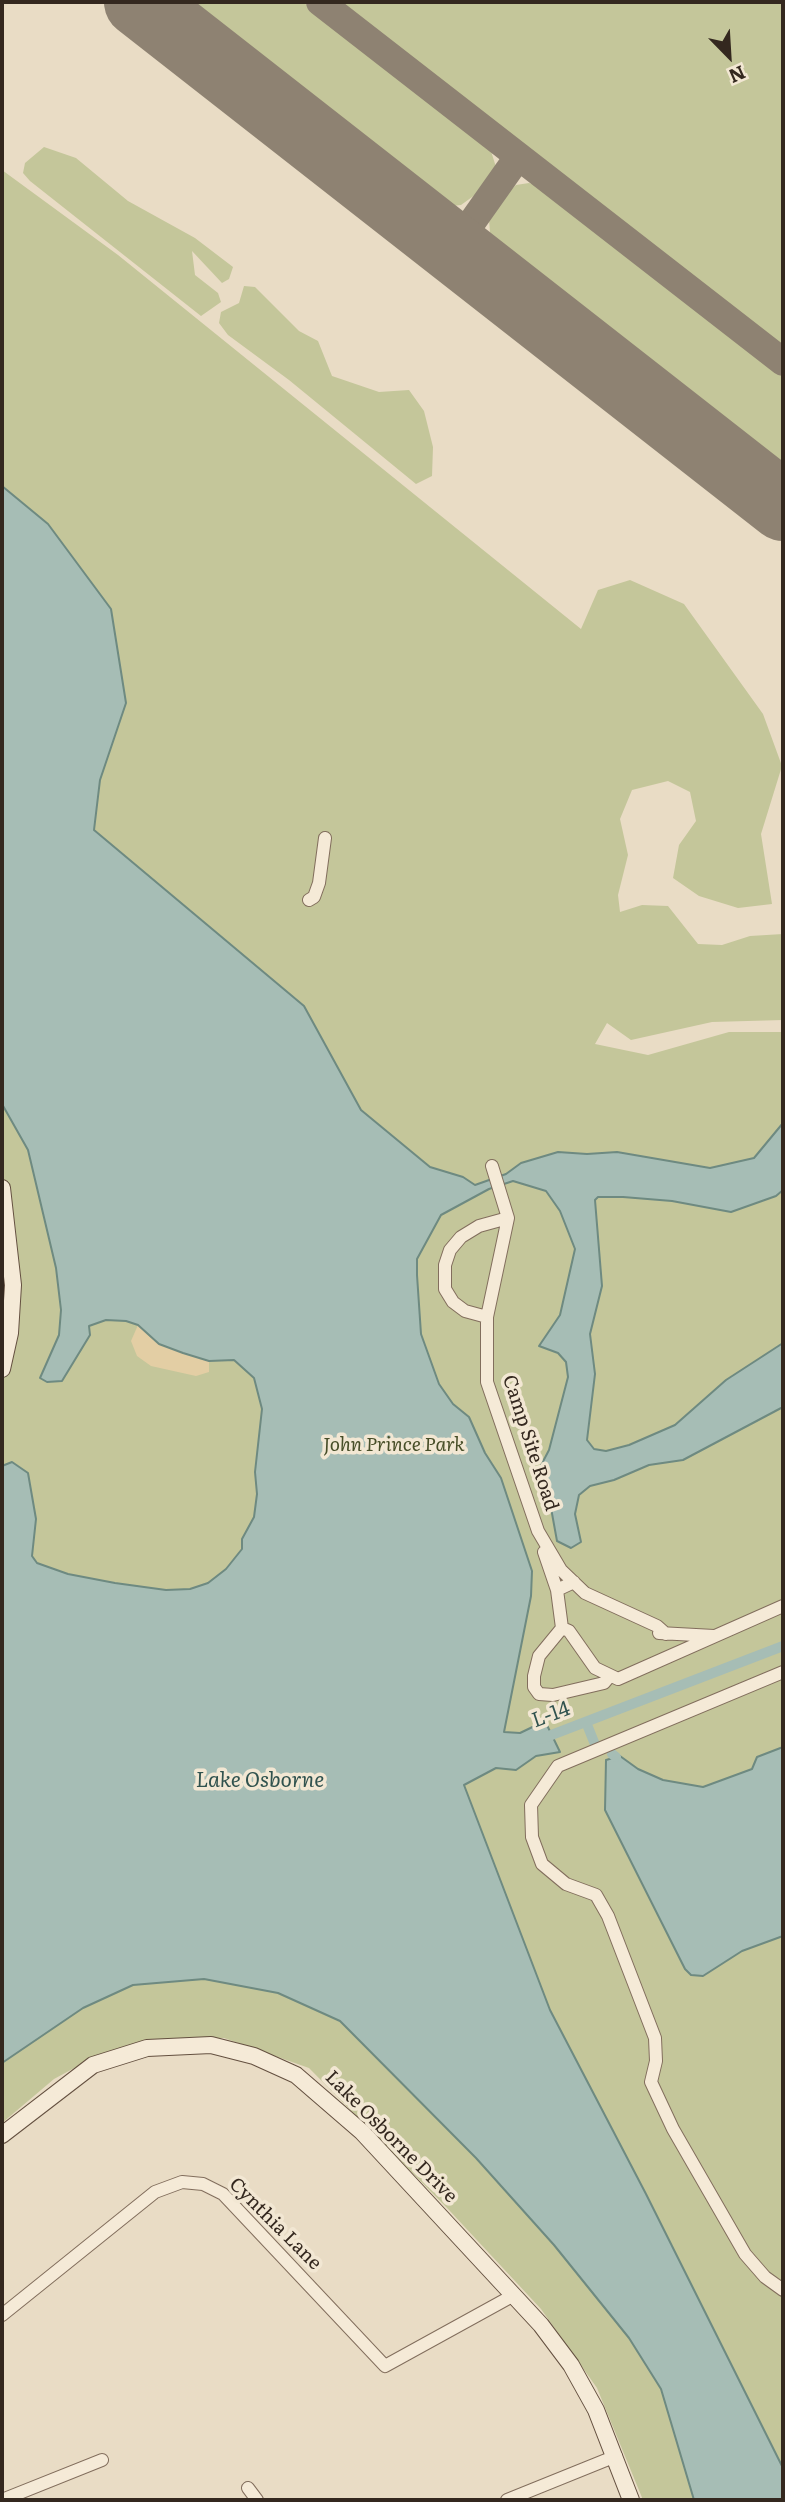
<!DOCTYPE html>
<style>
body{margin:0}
#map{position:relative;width:785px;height:2502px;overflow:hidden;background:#e9dcc5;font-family:Literata,serif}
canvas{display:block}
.frame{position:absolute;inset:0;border:4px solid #34281f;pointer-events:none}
.north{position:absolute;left:694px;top:21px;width:70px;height:70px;-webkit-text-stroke:5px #f2e7d3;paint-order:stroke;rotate:156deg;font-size:19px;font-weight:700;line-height:28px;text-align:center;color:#34281f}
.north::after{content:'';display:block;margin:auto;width:24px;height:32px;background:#34281f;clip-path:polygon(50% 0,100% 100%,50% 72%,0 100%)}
</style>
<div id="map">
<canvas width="785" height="2502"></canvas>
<div class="frame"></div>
<div class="north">N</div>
</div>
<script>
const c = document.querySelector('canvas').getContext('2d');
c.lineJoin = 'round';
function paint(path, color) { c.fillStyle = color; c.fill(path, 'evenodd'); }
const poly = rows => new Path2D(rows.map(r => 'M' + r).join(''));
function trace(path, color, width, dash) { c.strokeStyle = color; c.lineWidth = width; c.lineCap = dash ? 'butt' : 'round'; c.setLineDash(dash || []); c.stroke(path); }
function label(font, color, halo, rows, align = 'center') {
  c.font = font + ' Literata,serif'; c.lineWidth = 7; c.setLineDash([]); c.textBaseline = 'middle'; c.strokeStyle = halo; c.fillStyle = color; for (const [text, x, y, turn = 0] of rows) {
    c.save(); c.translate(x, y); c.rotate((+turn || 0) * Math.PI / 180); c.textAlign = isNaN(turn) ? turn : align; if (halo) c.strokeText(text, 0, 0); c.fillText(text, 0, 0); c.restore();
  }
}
paint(poly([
 [180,2,303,2,490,148,496,167,486,187,461,205,442,207],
 [337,2,783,2,783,351],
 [44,147,76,158,128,201,195,238,233,267,229,279,222,283,192,251,195,275,218,293,221,302,201,316,30,181,23,173,25,163],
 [2,170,118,255,581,629,598,590,630,580,684,604,763,714,782,766,761,834,772,904,738,908,699,896,673,878,679,845,696,821,690,792,668,781,632,790,620,819,628,855,618,895,620,912,642,905,668,906,698,944,722,945,750,936,783,934,783,1020,712,1022,631,1040,607,1023,595,1044,648,1055,729,1032,783,1032,783,2500,643,2500,597,2388,541,2309,449,2210,309,2068,224,2038,143,2041,78,2066,54,2079,2,2123,2,1378,16,1300,13,1238,2,1166],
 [529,183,542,187,783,376,783,471,491,246,489,219,495,205,516,185],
 [244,286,255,287,299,331,318,341,332,376,379,392,409,390,424,411,433,447,432,476,416,484,289,380,228,335,219,323,221,312,239,303]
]), '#c4c69a');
paint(poly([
 [138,1325,150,1337,183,1353,209,1361,209,1372,196,1376,151,1366,137,1356,131,1341]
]), '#e3cea4');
const water = poly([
 [2,486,48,524,111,609,126,703,100,780,94,830,304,1006,361,1110,430,1167,463,1177,475,1185,506,1174,521,1163,558,1152,587,1154,617,1152,710,1168,754,1158,783,1123,783,1190,776,1196,731,1212,672,1201,623,1197,598,1197,595,1200,602,1286,590,1334,595,1374,587,1440,594,1449,606,1451,629,1445,675,1425,726,1380,783,1343,783,1407,683,1460,649,1465,614,1480,590,1486,579,1495,575,1514,581,1542,571,1548,557,1541,551,1508,537,1473,549,1450,568,1377,566,1362,558,1353,539,1346,560,1315,575,1249,560,1211,546,1191,513,1181,489,1189,441,1215,417,1259,417,1275,421,1334,439,1384,453,1404,469,1417,485,1453,501,1478,532,1571,531,1596,504,1732,520,1733,545,1721,560,1752,536,1756,516,1770,496,1768,464,1785,550,2010,646,2194,783,2468,783,2500,694,2500,661,2389,629,2338,554,2245,476,2158,340,2021,278,1993,204,1979,133,1985,83,2008,2,2063,2,1466,12,1462,28,1473,36,1519,32,1556,37,1563,68,1574,115,1583,166,1590,190,1589,208,1583,226,1569,242,1549,242,1539,254,1517,257,1494,255,1472,262,1409,254,1378,234,1360,209,1361,183,1353,159,1344,138,1325,126,1321,106,1320,89,1326,90,1335,62,1381,47,1382,40,1378,59,1335,61,1310,56,1268,28,1150,2,1104,2,486],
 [783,1747,783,1936,742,1951,703,1976,691,1975,685,1969,605,1810,606,1760,620,1756,638,1769,663,1780,703,1787,752,1769,757,1757,783,1747]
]);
paint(water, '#a6bdb5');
trace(water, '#6e8a81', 2);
trace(poly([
 [586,1722,594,1742],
 [541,1739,783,1646],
 [612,1754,616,1757]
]), '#a6bdb5', 10);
trace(poly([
 [320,2,783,362],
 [453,249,518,157]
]), '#8e8272', 28);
trace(poly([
 [139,2,783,506]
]), '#8e8272', 70);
const street = poly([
 [309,900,314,897,319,883,325,838],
 [492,1166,508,1218,487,1317,487,1382,538,1531,561,1570,585,1593,657,1626,666,1634],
 [487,1317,465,1311,453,1302,445,1289,445,1265,450,1250,461,1237,479,1226,508,1218],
 [544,1552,557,1590],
 [574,1582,557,1590,562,1628,539,1656,534,1676,534,1687,539,1694,553,1695,604,1683,609,1677],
 [562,1628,569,1631,595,1668,618,1679,783,1606],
 [659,1633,714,1636],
 [783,1672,558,1766,531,1805,532,1837,542,1864,566,1884,596,1895,608,1916,655,2038,656,2061,651,2082,673,2129,745,2254,765,2277,783,2290],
 [2,2315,155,2192,182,2182,203,2184,223,2194,385,2366,514,2295],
 [248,2488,257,2500],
 [2,2500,102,2460],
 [507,2500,616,2456]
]);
const secondary = poly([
 [2,1188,13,1285,10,1333,2,1369],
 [2,2135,93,2065,147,2048,211,2045,254,2056,296,2075,362,2132,541,2325,571,2365,596,2410,631,2500]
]);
trace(street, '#826e5d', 14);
trace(secondary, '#645040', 18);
trace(street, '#f5ead7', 12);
trace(secondary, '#f5ead7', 16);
label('19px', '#34281f', '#f2e7d3', [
 ["Camp Site Road",530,1443,72],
 ["Lake Osborne Drive",391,2137,45],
 ["Cynthia Lane",275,2224,45]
]);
label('italic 19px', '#474e28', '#f2e7d3', [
 ["John Prince Park",394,1445]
]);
label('italic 21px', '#30524e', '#f2e7d3', [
 ["L-14",551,1715,-21],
 ["Lake Osborne",260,1781]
]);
</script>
